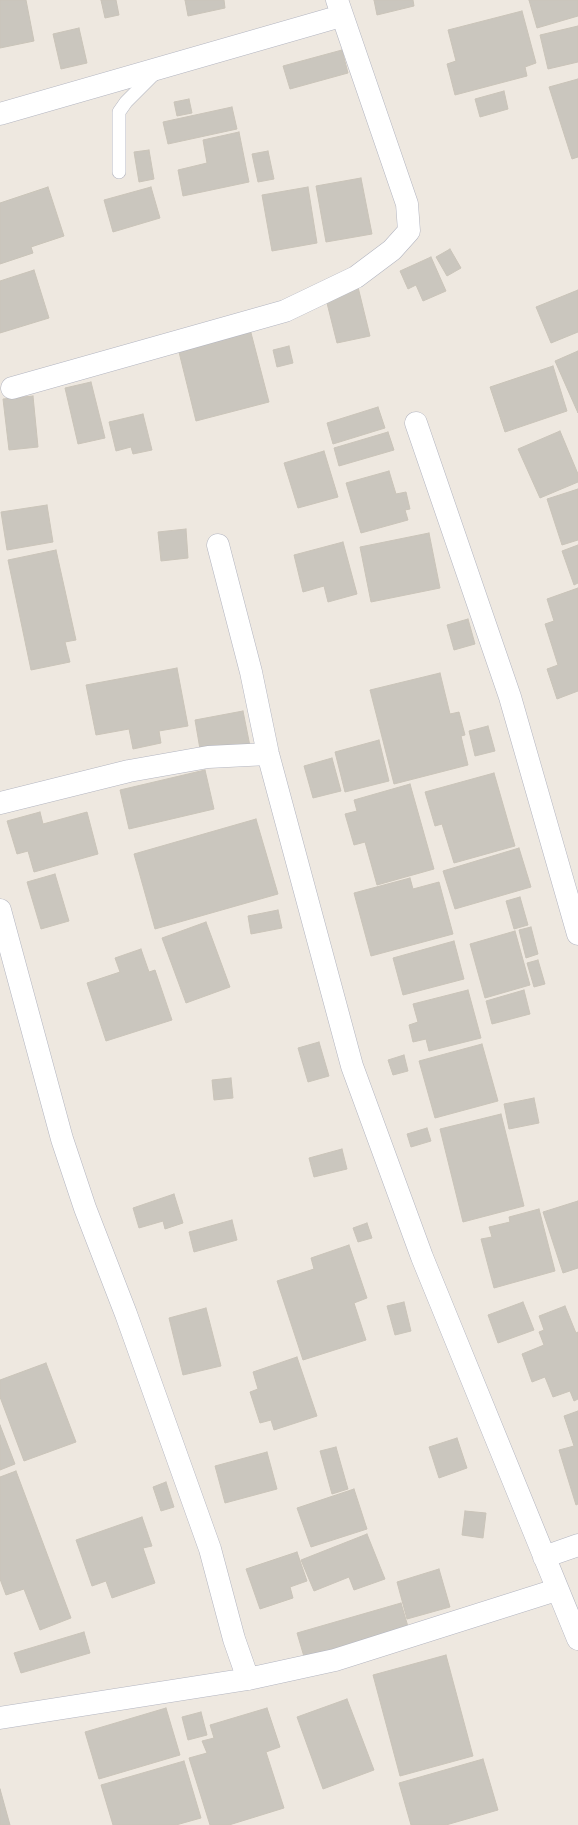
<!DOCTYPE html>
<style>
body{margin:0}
canvas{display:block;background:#eee8e0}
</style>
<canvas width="578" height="1825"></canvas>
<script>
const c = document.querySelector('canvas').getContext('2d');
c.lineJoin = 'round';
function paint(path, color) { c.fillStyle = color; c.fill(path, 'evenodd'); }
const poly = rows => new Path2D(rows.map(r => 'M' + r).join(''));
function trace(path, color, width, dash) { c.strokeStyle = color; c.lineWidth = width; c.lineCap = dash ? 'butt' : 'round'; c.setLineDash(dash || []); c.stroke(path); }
const building = poly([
 [0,0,26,0,34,41,0,48,0,0],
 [101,0,116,0,119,15,105,18,101,0],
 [185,0,224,0,225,8,188,16,185,0],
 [374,0,413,0,414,6,377,15,374,0],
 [529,0,578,0,578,16,537,28,529,0],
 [522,11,536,63,525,67,527,76,455,95,447,64,456,61,448,30,522,11],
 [578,26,578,62,548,69,540,35,578,26],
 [79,28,87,63,61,69,53,34,79,28],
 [342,50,348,73,290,89,283,66,342,50],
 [578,79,578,157,572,159,549,87,578,79],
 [504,91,508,109,480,117,475,99,504,91],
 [189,99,192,113,177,116,174,102,189,99],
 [232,107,237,129,168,144,163,122,232,107],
 [239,132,249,182,183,196,178,170,207,163,203,140,239,132],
 [149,150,154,179,139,182,134,152,149,150],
 [268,151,274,179,258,182,252,154,268,151],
 [361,178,372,234,326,242,316,186,361,178],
 [48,187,64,236,31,247,33,253,0,264,0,203,48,187],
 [151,187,160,218,113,232,104,200,151,187],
 [308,187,317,243,272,251,262,195,308,187],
 [450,249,461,268,447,276,436,257,450,249],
 [431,257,446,291,423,301,416,285,408,289,400,271,431,257],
 [34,270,49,318,0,333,0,281,34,270],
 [358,287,370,336,337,343,325,295,358,287],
 [578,290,578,332,551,343,536,307,578,290],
 [250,329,269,402,196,421,178,348,250,329],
 [289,346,293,363,277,367,273,350,289,346],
 [578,351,578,413,555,361,578,351],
 [553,366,567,411,505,432,490,387,553,366],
 [91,382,105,438,78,444,65,388,91,382],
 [33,396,38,447,9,450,3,399,33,396],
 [378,407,385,428,333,444,327,423,378,407],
 [143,414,152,450,133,454,131,447,116,451,109,422,143,414],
 [560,431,578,474,578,482,540,498,518,449,560,431],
 [388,432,394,450,339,466,334,448,388,432],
 [324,451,338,497,298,508,284,463,324,451],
 [389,471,396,494,406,492,410,509,405,510,408,520,361,533,346,483,389,471],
 [578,489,578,540,562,545,547,499,578,489],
 [47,505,53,542,7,550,1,512,47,505],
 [186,529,188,558,161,561,158,532,186,529],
 [429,533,440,588,371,602,360,547,429,533],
 [343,542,357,594,328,602,324,586,303,592,294,555,343,542],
 [578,545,578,583,574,585,562,551,578,545],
 [56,550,76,640,65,642,70,662,31,670,8,560,56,550],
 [578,588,578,691,557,699,547,669,558,665,545,624,554,621,547,599,578,588],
 [468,619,475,644,454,650,447,625,468,619],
 [177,668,188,726,159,731,161,743,133,749,129,729,96,735,86,685,177,668],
 [440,673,450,714,459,712,465,735,461,736,468,765,394,784,370,690,440,673],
 [243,711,250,746,201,755,195,720,243,711],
 [488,726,495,751,475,756,469,731,488,726],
 [379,740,389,781,345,792,335,752,379,740],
 [332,758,341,791,313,798,304,766,332,758],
 [205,770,214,809,129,829,120,790,205,770],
 [494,773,515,846,454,863,442,824,435,826,425,792,494,773],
 [410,784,434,869,377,885,365,842,354,845,345,814,357,811,354,800,410,784],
 [40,812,43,824,87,812,98,854,34,872,28,851,17,854,7,821,40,812],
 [256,819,278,894,155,929,134,854,256,819],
 [519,848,531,887,455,909,443,871,519,848],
 [55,874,69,921,41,929,27,882,55,874],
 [410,878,413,889,439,882,453,934,371,956,354,893,410,878],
 [520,897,528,925,514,929,506,901,520,897],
 [278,910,282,928,251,934,248,916,278,910],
 [206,922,230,987,186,1003,162,938,206,922],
 [531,927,538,954,526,958,519,930,531,927],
 [515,931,530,985,485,998,470,944,515,931],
 [454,941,464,979,403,995,393,958,454,941],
 [141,949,149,972,155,970,172,1020,106,1041,87,983,120,972,115,958,141,949],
 [538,960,545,984,534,987,527,963,538,960],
 [468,990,481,1038,429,1051,426,1039,413,1042,409,1025,418,1022,413,1004,468,990],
 [524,990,530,1014,492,1024,486,1001,524,990],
 [319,1042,329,1076,308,1082,298,1048,319,1042],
 [482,1044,498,1101,435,1118,419,1061,482,1044],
 [404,1055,408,1071,393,1075,388,1060,404,1055],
 [231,1078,233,1098,214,1100,212,1080,231,1078],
 [534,1098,539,1123,509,1129,504,1104,534,1098],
 [501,1114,524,1206,463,1222,440,1129,501,1114],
 [427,1128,431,1141,411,1147,407,1134,427,1128],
 [342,1149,347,1169,314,1177,309,1158,342,1149],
 [174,1194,183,1223,165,1229,163,1221,139,1228,133,1208,174,1194],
 [578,1201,578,1268,563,1273,543,1212,578,1201],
 [539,1209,555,1271,494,1288,481,1239,492,1237,489,1227,510,1222,509,1217,539,1209],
 [232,1220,237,1240,194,1252,189,1232,232,1220],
 [367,1223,372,1238,358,1242,353,1228,367,1223],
 [349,1245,367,1298,354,1303,366,1340,303,1360,277,1281,314,1269,311,1258,349,1245],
 [404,1302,411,1331,395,1335,387,1306,404,1302],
 [523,1302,534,1330,498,1343,488,1315,523,1302],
 [565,1306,576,1333,578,1332,578,1399,574,1401,570,1391,553,1397,545,1377,532,1382,522,1354,544,1345,539,1332,544,1330,539,1316,565,1306],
 [206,1308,221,1366,183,1375,169,1318,206,1308],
 [297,1357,317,1416,274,1430,271,1420,260,1423,250,1392,258,1389,253,1372,297,1357],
 [46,1363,76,1442,24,1461,0,1397,0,1380,46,1363],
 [578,1411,578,1504,576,1505,559,1450,574,1446,564,1416,578,1411],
 [0,1425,15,1464,0,1470,0,1425],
 [457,1438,467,1468,439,1478,429,1447,457,1438],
 [336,1447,348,1489,332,1494,320,1451,336,1447],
 [267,1452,277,1489,225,1503,215,1466,267,1452],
 [16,1471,71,1618,40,1630,24,1589,6,1595,0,1579,0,1477,16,1471],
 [166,1482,174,1507,161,1511,153,1487,166,1482],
 [354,1489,367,1529,311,1547,297,1508,354,1489],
 [465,1511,486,1513,483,1538,462,1535,465,1511],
 [142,1517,152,1546,143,1548,155,1583,112,1598,106,1581,92,1586,76,1540,142,1517],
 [367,1534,385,1579,354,1590,349,1577,314,1591,301,1560,367,1534],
 [297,1552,307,1581,290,1587,293,1598,260,1609,246,1569,297,1552],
 [439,1569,450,1607,407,1619,397,1582,439,1569],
 [401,1603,409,1630,305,1660,297,1633,401,1603],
 [84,1632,90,1653,21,1673,14,1653,84,1632],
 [446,1655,473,1756,400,1776,373,1675,446,1655],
 [347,1699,374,1770,323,1789,297,1717,347,1699],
 [166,1708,180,1755,99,1779,85,1732,166,1708],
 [267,1708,280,1747,266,1752,284,1808,229,1825,210,1825,189,1758,207,1753,202,1741,214,1738,210,1725,267,1708],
 [201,1712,207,1735,188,1740,182,1717,201,1712],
 [483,1759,498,1810,446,1825,411,1825,399,1783,483,1759],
 [184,1761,201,1818,176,1825,113,1825,101,1785,184,1761],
 [0,1789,10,1825,0,1825,0,1789]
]);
paint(building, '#cac6be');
trace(building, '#cac4b9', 1);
const service = poly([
 [119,172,119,112,126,102,156,72]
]);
const minor = poly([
 [0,114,341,16],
 [12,388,285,311,356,277,392,250,409,231,407,204,337,0],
 [416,423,510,697,578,934],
 [218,545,251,672,268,754,352,1066,422,1257,578,1639],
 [0,803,129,771,208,757,268,754],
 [0,910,62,1139,85,1208,126,1314,210,1549,234,1639,248,1679],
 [544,1557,578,1545],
 [0,1718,248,1679,335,1660,556,1590]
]);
trace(service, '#b3b5c0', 14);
trace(minor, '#b3b5c0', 23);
trace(service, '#fff', 13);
trace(minor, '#fff', 22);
</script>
